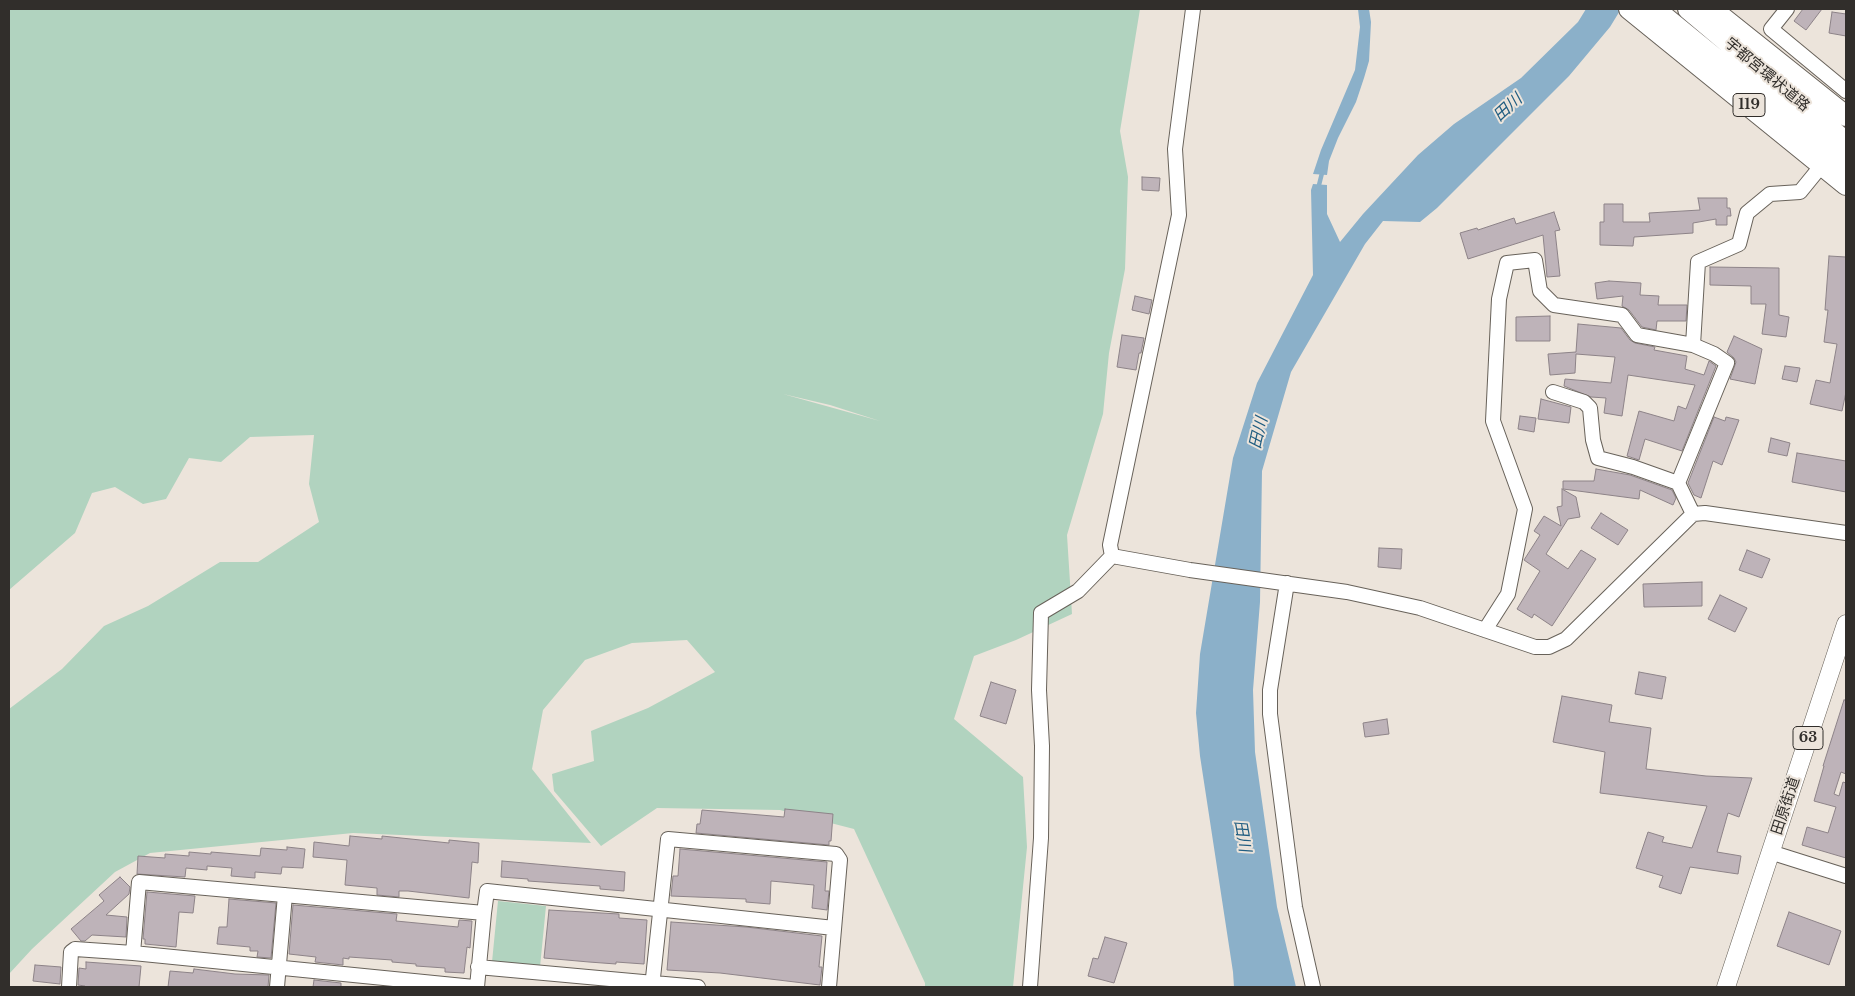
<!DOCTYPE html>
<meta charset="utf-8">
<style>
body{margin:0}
#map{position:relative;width:1855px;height:996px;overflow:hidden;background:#ece4db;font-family:"Libre Baskerville",serif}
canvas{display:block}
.frame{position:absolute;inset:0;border:10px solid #312e2b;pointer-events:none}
</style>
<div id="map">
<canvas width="1855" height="996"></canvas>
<div class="frame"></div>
</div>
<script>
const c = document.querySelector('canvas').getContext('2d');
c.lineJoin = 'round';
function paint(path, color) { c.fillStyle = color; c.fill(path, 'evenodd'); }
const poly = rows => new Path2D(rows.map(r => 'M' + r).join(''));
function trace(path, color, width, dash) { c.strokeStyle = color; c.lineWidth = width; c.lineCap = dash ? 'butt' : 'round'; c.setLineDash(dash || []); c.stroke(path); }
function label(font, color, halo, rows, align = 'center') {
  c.font = font + ' "Libre Baskerville","Noto Sans JP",serif'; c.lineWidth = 4; c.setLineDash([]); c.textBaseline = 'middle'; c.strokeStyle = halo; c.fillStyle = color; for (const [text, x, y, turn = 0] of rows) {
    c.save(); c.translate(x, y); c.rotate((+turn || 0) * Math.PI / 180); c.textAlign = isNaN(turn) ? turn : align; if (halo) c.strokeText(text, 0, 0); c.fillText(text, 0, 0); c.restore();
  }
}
paint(poly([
 [9,9,1140,9,1120,131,1128,177,1125,269,1109,353,1103,414,1067,535,1072,614,1016,640,974,656,954,719,1023,777,1027,847,1013,987,925,987,925,983,854,829,780,810,657,808,601,846,554,791,552,774,594,761,591,731,648,708,715,672,687,640,632,643,585,660,543,710,532,769,591,843,353,833,150,853,115,872,32,949,9,974,9,709,62,669,104,626,148,606,220,562,258,562,319,522,309,484,314,435,250,437,221,462,189,458,166,499,143,504,115,487,92,493,75,533,9,590],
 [783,394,830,405,880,421],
 [498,901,546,906,540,967,492,962]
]), '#b1d3bf');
paint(poly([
 [1358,9,1369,9,1371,22,1369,61,1364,78,1356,102,1338,138,1329,161,1327,175,1313,174,1321,150,1355,70,1360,27],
 [1586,9,1621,9,1610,27,1569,76,1437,208,1420,222,1383,221,1365,244,1291,372,1262,471,1260,602,1253,690,1255,752,1277,907,1296,987,1234,987,1233,972,1200,756,1196,713,1200,654,1233,458,1257,383,1313,275,1311,190,1313,184,1327,185,1327,214,1340,242,1363,214,1418,155,1454,124,1521,78,1578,22]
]), '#8bb0c9');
trace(poly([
 [1318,189,1323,169]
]), '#8bb0c9', 4.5);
const building = poly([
 [1803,9,1822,9,1806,30,1794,21,1803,9],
 [1832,12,1846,14,1846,36,1829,33,1832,12],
 [1142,177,1160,178,1159,191,1142,190,1142,177],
 [1698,198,1727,198,1727,208,1730,208,1731,216,1727,216,1727,225,1716,225,1716,219,1693,223,1693,233,1634,237,1633,246,1600,245,1600,222,1604,222,1604,204,1623,204,1623,222,1650,222,1649,213,1700,210,1698,198],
 [1554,212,1560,230,1555,231,1560,276,1547,277,1543,235,1468,259,1460,233,1477,228,1478,230,1514,218,1516,224,1554,212],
 [1829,256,1846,257,1846,392,1842,411,1810,404,1816,380,1830,383,1837,344,1824,342,1828,310,1825,310,1829,256],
 [1710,267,1779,268,1779,315,1789,317,1786,337,1762,334,1766,304,1751,304,1751,286,1710,285,1710,267],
 [1609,281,1641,283,1640,295,1659,296,1658,305,1687,305,1686,321,1657,321,1656,330,1642,327,1629,310,1622,306,1623,296,1597,299,1595,283,1609,281],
 [1135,296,1152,300,1149,314,1132,310,1135,296],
 [1550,316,1550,341,1516,341,1516,317,1550,316],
 [1578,324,1621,328,1630,340,1635,343,1655,347,1654,350,1687,356,1685,369,1704,375,1709,361,1716,366,1682,451,1645,439,1639,460,1627,456,1639,411,1674,421,1678,406,1686,409,1695,385,1628,375,1622,416,1604,413,1606,398,1591,397,1564,386,1565,379,1611,383,1615,357,1576,354,1575,373,1550,375,1548,354,1576,352,1578,324],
 [1122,335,1144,338,1141,353,1139,353,1136,370,1117,367,1122,335],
 [1734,336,1762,349,1755,384,1730,379,1736,362,1734,358,1727,352,1734,336],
 [1785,366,1800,368,1797,382,1782,379,1785,366],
 [1541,399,1571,407,1569,423,1538,419,1541,399],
 [1520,416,1536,418,1534,432,1518,429,1520,416],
 [1714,417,1725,421,1726,417,1739,420,1722,465,1713,461,1701,498,1694,495,1688,483,1714,417],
 [1771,438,1790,443,1787,456,1768,452,1771,438],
 [1797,453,1846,461,1846,492,1792,482,1797,453],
 [1596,469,1630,475,1672,490,1676,498,1673,505,1640,490,1639,499,1563,489,1563,481,1594,481,1596,469],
 [1562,489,1576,497,1580,517,1568,519,1546,554,1568,569,1581,550,1596,559,1552,626,1534,614,1532,618,1517,609,1540,571,1524,560,1540,535,1534,531,1544,516,1561,526,1557,507,1562,506,1562,489],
 [1601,513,1628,530,1618,545,1591,528,1601,513],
 [1379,548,1402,549,1401,569,1378,567,1379,548],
 [1747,550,1770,559,1762,578,1739,570,1747,550],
 [1702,582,1702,606,1644,607,1643,584,1702,582],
 [1720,595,1747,608,1735,632,1708,619,1720,595],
 [1639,672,1666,677,1662,699,1635,694,1639,672],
 [991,682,1016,690,1006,724,980,716,991,682],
 [1562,696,1612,705,1609,722,1651,728,1646,769,1706,776,1752,778,1739,817,1728,813,1717,852,1741,856,1738,874,1690,867,1681,894,1659,887,1663,876,1636,868,1648,832,1664,837,1662,842,1692,848,1707,806,1600,793,1605,752,1553,742,1562,696],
 [1844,700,1846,700,1846,774,1841,772,1834,794,1839,796,1843,782,1846,783,1846,858,1802,845,1807,827,1828,833,1836,807,1814,801,1824,766,1823,766,1844,700],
 [1387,719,1389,734,1365,737,1363,723,1387,719],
 [785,809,833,814,831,841,829,841,829,845,696,833,697,824,700,824,702,810,784,817,785,809],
 [350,836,382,839,382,836,449,843,449,840,479,843,478,863,472,862,469,898,408,891,399,891,399,897,377,895,377,888,345,885,347,860,313,857,314,842,349,846,350,836],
 [287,847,305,849,303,868,282,867,281,874,255,872,255,878,231,876,232,868,207,866,207,870,186,868,185,877,137,874,138,856,165,858,165,854,189,856,189,852,211,854,211,852,260,856,261,848,287,850,287,847],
 [680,849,827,862,825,891,829,891,827,910,812,908,814,885,771,881,770,904,746,902,746,899,671,896,673,876,678,876,680,849],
 [502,861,625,872,624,891,600,889,600,886,528,881,528,879,501,877,502,861],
 [120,877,130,887,129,894,106,915,127,917,126,937,92,935,85,941,81,941,71,929,104,901,99,895,120,877],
 [147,892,195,896,193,913,179,912,176,947,145,944,145,939,143,939,147,892],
 [229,899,276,903,271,958,257,957,258,951,250,951,250,947,217,944,219,927,227,927,229,899],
 [293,905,397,914,396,921,458,927,459,920,472,921,470,948,467,947,464,973,445,972,445,968,416,966,416,964,392,962,392,960,349,957,349,959,343,958,343,965,315,962,316,957,289,954,293,905],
 [549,910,619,914,619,918,647,920,644,964,616,962,616,964,589,962,544,958,549,910],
 [1789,912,1841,931,1829,965,1777,946,1789,912],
 [671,922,746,927,822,936,819,967,822,967,820,985,720,973,667,970,671,922],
 [1105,937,1127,943,1114,983,1088,976,1093,958,1098,959,1105,937],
 [86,962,141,966,139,987,85,987,85,986,78,985,79,968,86,969,86,962],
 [35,965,61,967,60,984,33,981,35,965],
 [194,969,235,974,269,975,268,987,168,987,170,971,193,973,194,969],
 [314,980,341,983,341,987,313,987,314,980]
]);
paint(building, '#beb3b9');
trace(building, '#8d8388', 1);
const minor = poly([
 [1787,9,1771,29,1846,91],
 [1553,392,1584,402,1590,408,1593,440,1598,458,1633,467,1678,483],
 [1693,514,1678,483,1727,363,1714,354,1693,345,1698,262,1739,244,1747,213,1770,194,1800,192,1822,165],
 [1112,556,1110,545,1179,215,1175,149,1193,9],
 [1287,583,1270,690,1270,714,1295,907,1313,987],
 [1485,630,1508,594,1525,509,1493,421,1499,299,1507,263,1535,260,1540,291,1554,305,1622,315,1637,335,1693,345],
 [1770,852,1846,876],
 [484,913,487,891,834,928],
 [133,953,139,882,484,913,477,987],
 [478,967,698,987],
 [69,987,71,952,75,949,133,953,474,987],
 [277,987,285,895],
 [652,987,668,839,836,854,840,860,829,987],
 [1030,987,1041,838,1042,746,1039,690,1041,613,1078,591,1112,556,1190,570,1347,592,1420,608,1535,647,1549,647,1566,639,1693,514,1705,513,1846,533]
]);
const major = poly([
 [1726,987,1846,624]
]);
const highway = poly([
 [1629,9,1846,185],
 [1655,9,1846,165],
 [1688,9,1846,142],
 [1712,9,1846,116]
]);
trace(minor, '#68625a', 16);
trace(major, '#68625a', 19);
trace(highway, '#68625a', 22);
trace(minor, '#fff', 14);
trace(major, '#fff', 18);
trace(highway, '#fff', 20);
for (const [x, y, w] of [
 [1749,105,32],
 [1808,738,30]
]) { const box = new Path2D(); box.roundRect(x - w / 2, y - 11.5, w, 23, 4); c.fillStyle = '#ece4db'; c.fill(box); trace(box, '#312e2b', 1); }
label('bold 14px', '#312e2b', null, [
 ["119",1749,105],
 ["63",1808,738]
]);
label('15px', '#312e2b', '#ece4db', [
 ["宇都宮環状道路",1767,75,40],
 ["田原街道",1786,806,-72]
]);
label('italic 16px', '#205d81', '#ece4db', [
 ["田川",1508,108,-42],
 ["田川",1259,433,-77],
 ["田川",1242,836,80]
]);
</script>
